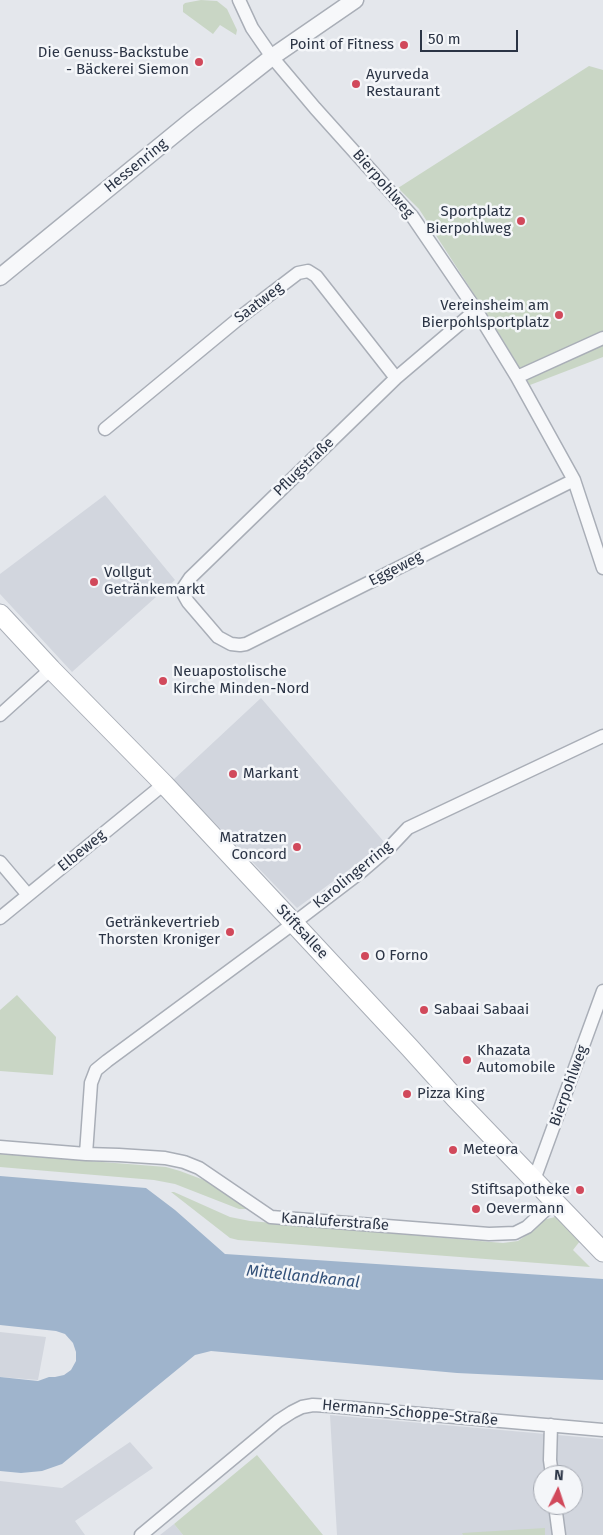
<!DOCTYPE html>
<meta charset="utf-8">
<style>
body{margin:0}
#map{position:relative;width:603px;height:1535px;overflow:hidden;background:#e4e7ec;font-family:"Fira Sans",sans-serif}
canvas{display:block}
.north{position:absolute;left:533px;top:1465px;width:50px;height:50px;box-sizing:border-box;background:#f4f6f9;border:1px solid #a4a8b1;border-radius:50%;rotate:4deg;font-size:14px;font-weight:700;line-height:20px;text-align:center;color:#2b3445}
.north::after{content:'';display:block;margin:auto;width:18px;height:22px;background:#d1495b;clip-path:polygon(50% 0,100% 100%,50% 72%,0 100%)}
.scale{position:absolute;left:420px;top:30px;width:98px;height:22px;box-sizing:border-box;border:2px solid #2b3445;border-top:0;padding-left:6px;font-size:15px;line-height:18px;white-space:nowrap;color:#2b3445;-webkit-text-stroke:4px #f4f6f9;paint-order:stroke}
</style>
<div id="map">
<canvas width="603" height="1535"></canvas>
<div class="north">N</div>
<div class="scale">50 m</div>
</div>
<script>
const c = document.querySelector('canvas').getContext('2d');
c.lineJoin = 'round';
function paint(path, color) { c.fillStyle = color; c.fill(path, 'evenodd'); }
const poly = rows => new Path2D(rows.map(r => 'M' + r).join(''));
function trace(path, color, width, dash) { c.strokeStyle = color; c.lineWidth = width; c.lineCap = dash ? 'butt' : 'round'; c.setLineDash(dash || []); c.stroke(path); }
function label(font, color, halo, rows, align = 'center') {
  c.font = font + ' "Fira Sans",sans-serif'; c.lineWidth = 5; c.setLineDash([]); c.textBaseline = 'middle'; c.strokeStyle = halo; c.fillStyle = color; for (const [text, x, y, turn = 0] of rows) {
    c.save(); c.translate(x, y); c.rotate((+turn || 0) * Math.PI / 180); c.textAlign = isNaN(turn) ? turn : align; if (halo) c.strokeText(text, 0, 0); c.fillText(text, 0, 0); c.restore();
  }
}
paint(poly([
 [105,495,175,580,72,672,0,594,0,574],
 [261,698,385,843,297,908,173,780],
 [0,1332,46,1337,38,1380,0,1377],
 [330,1415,603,1439,603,1535,337,1535],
 [543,1475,573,1475,573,1505,543,1505],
 [130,1442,153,1468,75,1521,85,1535,0,1535,0,1481,62,1488],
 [174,1524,183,1535,160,1535]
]), '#d2d6de');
paint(poly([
 [201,0,217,1,227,9,237,30,236,35,220,25,213,34,183,12,183,5,185,3],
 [589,66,603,70,603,357,530,385,492,322,419,209,398,188],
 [17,995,56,1037,53,1075,0,1071,0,1010],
 [0,1154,166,1167,180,1171,204,1180,248,1209,239,1209,175,1184,154,1180,0,1167],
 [171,1192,174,1192,230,1217,250,1221,503,1243,518,1241,528,1234,543,1220,555,1217,567,1225,580,1241,573,1250,590,1267,238,1240,230,1238],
 [257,1455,323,1535,183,1535,174,1524],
 [545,1528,545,1535,463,1535,462,1533]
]), '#c9d6c5');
paint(poly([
 [0,1176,146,1188,175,1210,225,1254,603,1279,603,1380,457,1373,211,1351,195,1355,62,1464,42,1471,21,1473,0,1471,0,1377,38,1381,49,1377,55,1377,64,1375,71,1370,76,1361,76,1352,73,1343,65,1334,56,1331,0,1325]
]), '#9fb4cc');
const minor = poly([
 [239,0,252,28,272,57,315,108,412,216,476,310,517,377,574,480,603,568],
 [476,310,396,378,190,578,184,587,184,595,188,602,218,637,231,644,240,645,246,644,574,480],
 [517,377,603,338],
 [105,429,243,315,298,273,308,271,316,276,396,378],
 [0,715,51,669],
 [0,862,28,895],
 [0,918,164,784],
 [0,1147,86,1154,119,1155,165,1158,184,1162,199,1168,271,1217,489,1234,515,1233,527,1227,555,1201],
 [86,1154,91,1083,96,1070,107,1061,294,923,362,871,391,846,408,828,603,736],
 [534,1180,603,991],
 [551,1425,550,1460,552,1475],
 [555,1505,559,1535],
 [141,1535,278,1421,292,1412,302,1407,313,1405,330,1406,603,1430]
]);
const tertiary = poly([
 [0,277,192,120,272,57,355,0]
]);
const secondary = poly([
 [0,614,51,669,164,784,410,1048,455,1098,603,1252]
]);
trace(minor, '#a9aeb7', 15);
trace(tertiary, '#a9aeb7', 19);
trace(secondary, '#a9aeb7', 21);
trace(minor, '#f7f8fa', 12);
trace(tertiary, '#f7f8fa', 16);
trace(secondary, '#fff', 19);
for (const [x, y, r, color] of [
 [404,45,5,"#d1495b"],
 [199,62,5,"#d1495b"],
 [356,84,5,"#d1495b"],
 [521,221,5,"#d1495b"],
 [559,315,5,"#d1495b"],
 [94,582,5,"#d1495b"],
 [163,681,5,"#d1495b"],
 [233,774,5,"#d1495b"],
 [297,847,5,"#d1495b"],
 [230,932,5,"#d1495b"],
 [365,956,5,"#d1495b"],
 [424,1010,5,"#d1495b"],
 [467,1060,5,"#d1495b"],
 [407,1094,5,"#d1495b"],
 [453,1150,5,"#d1495b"],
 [580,1190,5,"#d1495b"],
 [476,1209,5,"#d1495b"]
]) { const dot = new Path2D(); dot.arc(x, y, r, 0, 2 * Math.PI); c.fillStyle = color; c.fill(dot); trace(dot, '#f4f6f9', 2); }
label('15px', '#2b3445', '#f4f6f9', [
 ["Point of Fitness",394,45,"right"],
 ["Die Genuss-Backstube",189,53,"right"],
 ["- Bäckerei Siemon",189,70,"right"],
 ["Ayurveda",366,75],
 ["Restaurant",366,92],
 ["Sportplatz",511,212,"right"],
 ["Bierpohlweg",511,229,"right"],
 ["Vereinsheim am",549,306,"right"],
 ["Bierpohlsportplatz",549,323,"right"],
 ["Vollgut",104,573],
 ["Getränkemarkt",104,590],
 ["Neuapostolische",173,672],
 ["Kirche Minden-Nord",173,689],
 ["Markant",243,774],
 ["Matratzen",287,838,"right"],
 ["Concord",287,855,"right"],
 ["Getränkevertrieb",220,923,"right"],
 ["Thorsten Kroniger",220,940,"right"],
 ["O Forno",375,956],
 ["Sabaai Sabaai",434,1010],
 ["Khazata",477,1051],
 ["Automobile",477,1068],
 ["Pizza King",417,1094],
 ["Meteora",463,1150],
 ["Stiftsapotheke",570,1190,"right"],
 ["Oevermann",486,1209]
], 'left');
label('15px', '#2b3445', '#f4f6f9', [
 ["Hessenring",136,166,-39],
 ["Bierpohlweg",383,184,49],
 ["Saatweg",259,303,-37],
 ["Pflugstraße",304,467,-44],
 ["Eggeweg",396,569,-27],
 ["Elbeweg",82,851,-39],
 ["Karolingerring",353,875,-39],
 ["Stiftsallee",302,932,47],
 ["Bierpohlweg",569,1086,-70],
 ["Kanaluferstraße",335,1222,4],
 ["Hermann-Schoppe-Straße",410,1413,5]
]);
label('italic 16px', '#34527a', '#f4f6f9', [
 ["Mittellandkanal",303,1277,6]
]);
</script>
